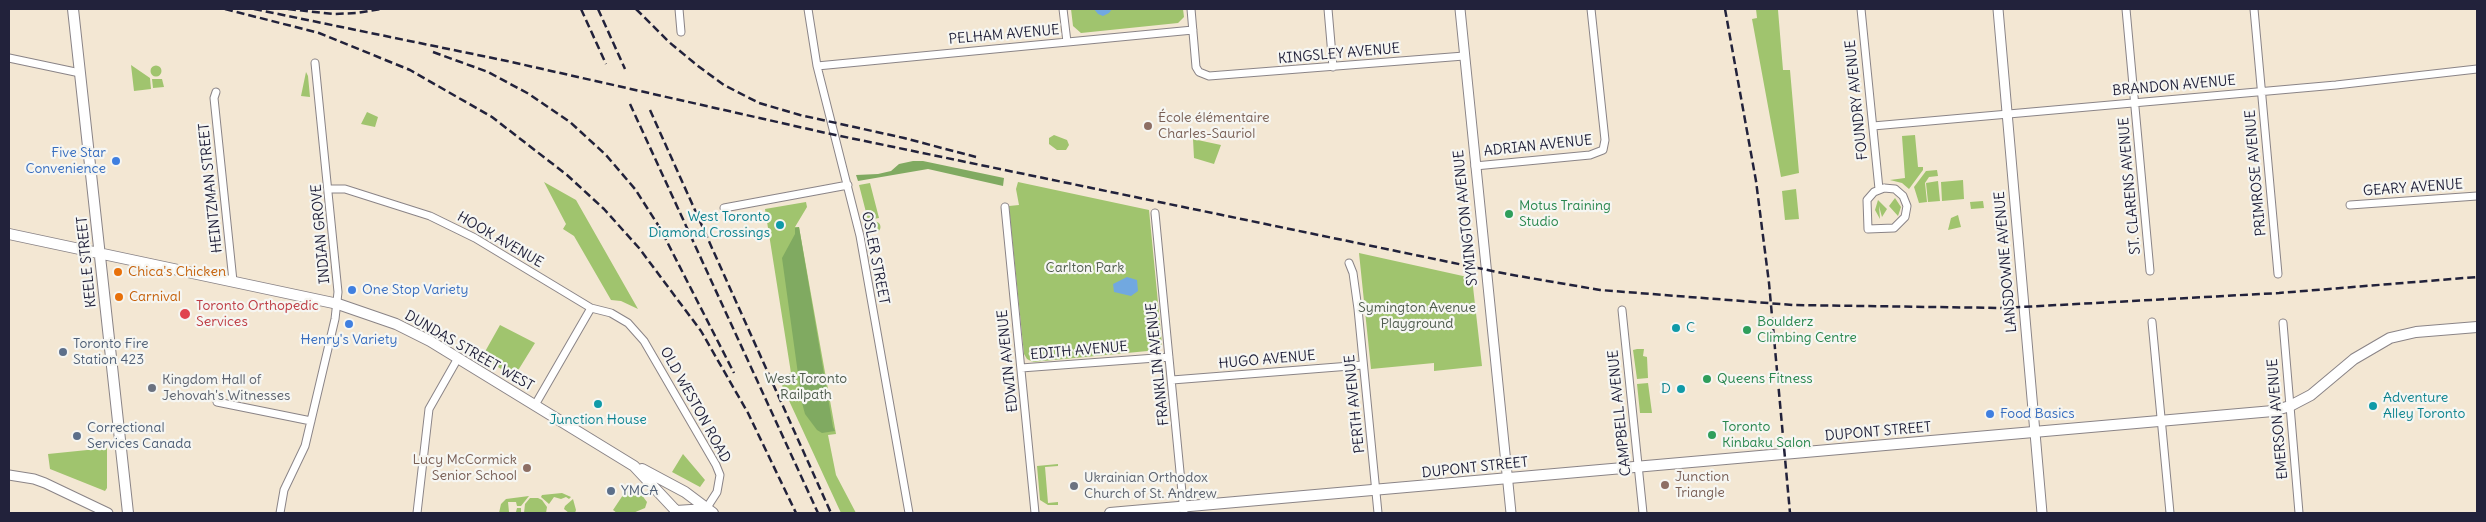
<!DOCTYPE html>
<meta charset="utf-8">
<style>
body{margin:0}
#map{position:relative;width:2486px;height:522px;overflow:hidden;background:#f3e7d3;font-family:Delius,sans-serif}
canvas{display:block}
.frame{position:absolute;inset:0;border:10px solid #22223b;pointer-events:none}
</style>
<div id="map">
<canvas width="2486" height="522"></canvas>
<div class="frame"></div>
</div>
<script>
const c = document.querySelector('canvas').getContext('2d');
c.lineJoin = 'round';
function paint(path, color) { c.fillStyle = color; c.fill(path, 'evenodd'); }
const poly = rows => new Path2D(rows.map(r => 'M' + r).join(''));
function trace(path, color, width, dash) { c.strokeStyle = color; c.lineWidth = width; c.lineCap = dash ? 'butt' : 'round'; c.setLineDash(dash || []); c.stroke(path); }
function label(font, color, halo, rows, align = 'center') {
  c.font = font + ' Delius,sans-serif'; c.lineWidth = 4.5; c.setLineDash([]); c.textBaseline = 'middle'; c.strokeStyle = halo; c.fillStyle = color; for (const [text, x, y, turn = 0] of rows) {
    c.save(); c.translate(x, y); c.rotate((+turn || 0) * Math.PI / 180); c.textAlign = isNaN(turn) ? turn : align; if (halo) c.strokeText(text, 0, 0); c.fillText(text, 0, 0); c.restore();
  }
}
paint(poly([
 [1071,9,1183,9,1184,17,1178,23,1081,33,1073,26],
 [1756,9,1784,9,1778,10,1783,70,1790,70,1799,173,1781,177,1752,19,1757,18],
 [131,65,150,78,151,89,134,91],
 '150.5 71a5.5 5.5 0 1 1 11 0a5.5 5.5 0 1 1-11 0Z',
 [306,72,308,76,310,97,301,96],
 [152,79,162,79,164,87,153,88],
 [367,112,378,117,375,127,361,124],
 [1054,135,1067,140,1069,145,1066,150,1057,150,1049,144,1049,138],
 [1915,135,1918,167,1923,167,1923,170,1909,189,1902,183,1890,180,1905,178,1902,136],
 [1193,139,1221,145,1214,164,1194,158],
 [1937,170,1938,176,1929,177,1925,183,1927,202,1919,203,1914,187,1926,171],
 [1963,180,1964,199,1942,201,1941,182],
 [1938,181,1940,201,1928,202,1926,183],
 [544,182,576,200,638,309,621,301,611,300,574,236,563,229,566,224],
 [1018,182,1149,210,1162,344,1158,350,1033,362,1027,359,1024,354,1009,206,1019,205,1016,189],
 [870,183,879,218,868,220,859,185],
 [1796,189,1799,219,1785,220,1782,191],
 [1895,198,1901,207,1898,216,1889,206],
 [1878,200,1887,209,1882,217,1879,206,1880,219,1875,210],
 [1983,201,1984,208,1971,209,1970,202],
 [806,202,807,207,795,227,799,227,836,434,828,435,836,475,856,513,841,513,779,379,791,373,765,209],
 [1958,215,1961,227,1948,230,1951,218],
 '869.5 227a5.5 5.5 0 1 1 11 0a5.5 5.5 0 1 1-11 0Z',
 [1359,253,1472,278,1482,366,1434,371,1434,363,1371,369],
 [500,325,535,343,514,377,482,357],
 [1637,349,1644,349,1643,356,1647,357,1648,378,1637,379,1633,350],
 [1648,383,1652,413,1640,413,1637,384],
 [107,448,107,488,105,491,50,469,48,454],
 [683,454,705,480,700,487,672,472],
 [1058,464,1058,466,1045,467,1048,503,1058,502,1058,505,1048,505,1040,500,1037,466],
 [638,490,647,502,645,508,633,513,617,513,613,510,625,492],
 [562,493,571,497,569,499,566,497,561,499,554,497,549,504,541,497,542,495],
 [529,496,521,506,517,506,516,502,508,502,509,512,516,512,517,508,521,508,521,513,499,513,501,504,506,499],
 [530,498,538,498,542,500,547,507,546,513,524,513,525,504],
 [573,499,576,510,575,513,569,513,564,509,565,506]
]), '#a0c46e');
paint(poly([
 [913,161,923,161,1004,178,1003,186,928,169,858,181,856,175,878,174,891,171,899,164],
 [799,227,833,427,835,431,822,433,817,430,805,414,802,403,782,258,795,234,795,228]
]), '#80aa61');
paint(poly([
 [1094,9,1112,9,1109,13,1103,16,1098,14],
 [1127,277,1137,280,1138,291,1131,296,1114,292,1113,284]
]), '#71a8e0');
const minor = poly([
 [679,9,681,32],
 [808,9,817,66,860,236,909,513],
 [1063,9,1067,42],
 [1191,9,1196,67,1199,72,1209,76,1464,56],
 [1328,9,1333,67],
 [1861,9,1879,189],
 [2126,9,2150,271],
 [2254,9,2278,274],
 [9,58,80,73],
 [817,66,1193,30],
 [216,92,214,98,233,281],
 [1873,126,2336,85,2477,69],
 [1475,166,1590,155,1603,150,1605,140,1591,9],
 [1884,188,1895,189,1903,196,1907,206,1905,217,1894,228,1868,229,1867,200,1874,192,1884,188],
 [329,189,345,189,430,216,475,238,591,308,611,313,628,323,644,341,716,465,720,475,717,492,706,509],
 [2350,205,2477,196],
 [1005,207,1035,513],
 [724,208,848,185],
 [1155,213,1184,513],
 [1349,263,1353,273,1358,309,1378,513],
 [1622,310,1643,513],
 [2152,322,2170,513],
 [2283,323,2299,513],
 [1021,368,1169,357],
 [1172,380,1363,365],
 [217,402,311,421],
 [535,405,591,308],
 [280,513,284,490,305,446,335,319,338,292,315,63],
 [417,513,429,409,458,358]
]);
const tertiary = poly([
 [1460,9,1511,513],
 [1998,9,2042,513],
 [9,475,34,479,45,483,108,513]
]);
const secondary = poly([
 [73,9,128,513],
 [9,234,338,304,396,324,430,341,634,466,678,513],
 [642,469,685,492,713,513],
 [676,511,706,509],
 [1110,513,2273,411,2290,406,2311,395,2354,359,2390,338,2416,332,2477,327]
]);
trace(minor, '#8a8487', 9);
trace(tertiary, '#8a8487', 11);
trace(secondary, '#8a8487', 12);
trace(minor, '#fff', 7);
trace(tertiary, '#fff', 9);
trace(secondary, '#fff', 10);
trace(poly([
 [225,9,319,33,410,70,492,117,567,175,604,209,639,248,701,331,748,413,796,513],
 [254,9,507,61,826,133,1507,274,1600,290,1793,305,2003,308,2279,293,2477,277],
 [288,9,333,14,357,13,381,9],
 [581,9,606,64],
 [598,9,625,69],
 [636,9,669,42,698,66,724,85,759,103,800,115,904,138,976,157],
 [1725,9,1756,181,1769,283,1790,513],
 [433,52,488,72,529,94,570,122,606,155,635,189,660,228,734,373],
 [630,104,818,513],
 [650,110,831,513]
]), '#22223b', 2.5, [8, 4]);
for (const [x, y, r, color] of [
 [1148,126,5,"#8d6e63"],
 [116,161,5,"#3f7fe0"],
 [1509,214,5,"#2e9e5b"],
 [780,225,5,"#0f9aa8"],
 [118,272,5,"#e8710a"],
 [352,290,5,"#3f7fe0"],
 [119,297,5,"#e8710a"],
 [185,314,6,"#e0444e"],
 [349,324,5,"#3f7fe0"],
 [1676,328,5,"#0f9aa8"],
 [1747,330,5,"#2e9e5b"],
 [63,352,5,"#5c6f8a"],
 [1707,379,5,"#2e9e5b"],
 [152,388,5,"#6b7280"],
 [1681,389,5,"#0f9aa8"],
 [598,404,5,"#0f9aa8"],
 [2373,406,5,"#0f9aa8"],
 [1990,414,5,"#3f7fe0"],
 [1712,435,5,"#2e9e5b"],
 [77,436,5,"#5c6f8a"],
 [527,468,5,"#8d6e63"],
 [1665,485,5,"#8d6e63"],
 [1074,486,5,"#6b7280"],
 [611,491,5,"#5c6f8a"]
]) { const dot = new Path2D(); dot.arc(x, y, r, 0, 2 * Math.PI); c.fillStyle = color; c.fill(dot); trace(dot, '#f6f6f2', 2); }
label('14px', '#22223b', '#f6f6f2', [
 ["PELHAM AVENUE",1004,35,-5],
 ["KINGSLEY AVENUE",1339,54,-5],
 ["BRANDON AVENUE",2174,86,-5],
 ["FOUNDRY AVENUE",1857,100,-96],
 ["ADRIAN AVENUE",1538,146,-6],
 ["PRIMROSE AVENUE",2256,173,-95],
 ["ST. CLARENS AVENUE",2130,186,-95],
 ["HEINTZMAN STREET",211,188,-96],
 ["GEARY AVENUE",2413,188,-4],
 ["SYMINGTON AVENUE",1466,218,-96],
 ["INDIAN GROVE",321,234,-95],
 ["HOOK AVENUE",500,240,30],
 ["OSLER STREET",875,258,79],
 ["KEELE STREET",87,262,-96],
 ["LANSDOWNE AVENUE",2006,262,-95],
 ["DUNDAS STREET WEST",469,351,30],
 ["EDITH AVENUE",1079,351,-5],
 ["HUGO AVENUE",1267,360,-5],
 ["EDWIN AVENUE",1008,361,-96],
 ["FRANKLIN AVENUE",1158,364,-96],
 ["PERTH AVENUE",1355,404,-96],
 ["OLD WESTON ROAD",695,405,61],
 ["CAMPBELL AVENUE",1620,413,-96],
 ["EMERSON AVENUE",2278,419,-95],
 ["DUPONT STREET",1878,432,-5],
 ["DUPONT STREET",1475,468,-6]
]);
label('14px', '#785e54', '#f6f6f2', [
 ["École élémentaire",1158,118],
 ["Charles-Sauriol",1158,134],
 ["Lucy McCormick",517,460,"right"],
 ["Senior School",517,476,"right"],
 ["Junction",1675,477],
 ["Triangle",1675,493]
], 'left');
label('14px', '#366cbe', '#f6f6f2', [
 ["Five Star",106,153,"right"],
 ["Convenience",106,169,"right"],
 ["One Stop Variety",362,290],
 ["Henry's Variety",349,340,"center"],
 ["Food Basics",2000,414]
], 'left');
label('14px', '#27864d', '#f6f6f2', [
 ["Motus Training",1519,206],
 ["Studio",1519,222],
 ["Boulderz",1757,322],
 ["Climbing Centre",1757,338],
 ["Queens Fitness",1717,379],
 ["Toronto",1722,427],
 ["Kinbaku Salon",1722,443]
], 'left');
label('14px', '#0d838f', '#f6f6f2', [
 ["West Toronto",770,217],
 ["Diamond Crossings",770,233],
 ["C",1686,328,"left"],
 ["D",1671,389],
 ["Adventure",2383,398,"left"],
 ["Alley Toronto",2383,414,"left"],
 ["Junction House",598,420,"center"]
], 'right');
label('14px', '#4e5b4d', '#f6f6f2', [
 ["Carlton Park",1085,268],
 ["Symington Avenue",1417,308],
 ["Playground",1417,324],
 ["West Toronto",806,379],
 ["Railpath",806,395]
]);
label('14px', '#c56008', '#f6f6f2', [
 ["Chica's Chicken",128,272],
 ["Carnival",129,297]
], 'left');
label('14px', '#be3a42', '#f6f6f2', [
 ["Toronto Orthopedic",196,306],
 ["Services",196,322]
], 'left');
label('14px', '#4e5e75', '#f6f6f2', [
 ["Toronto Fire",73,344],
 ["Station 423",73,360],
 ["Correctional",87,428],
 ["Services Canada",87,444],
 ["YMCA",621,491]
], 'left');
label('14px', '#5b616d', '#f6f6f2', [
 ["Kingdom Hall of",162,380],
 ["Jehovah's Witnesses",162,396],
 ["Ukrainian Orthodox",1084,478],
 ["Church of St. Andrew",1084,494]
], 'left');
</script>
